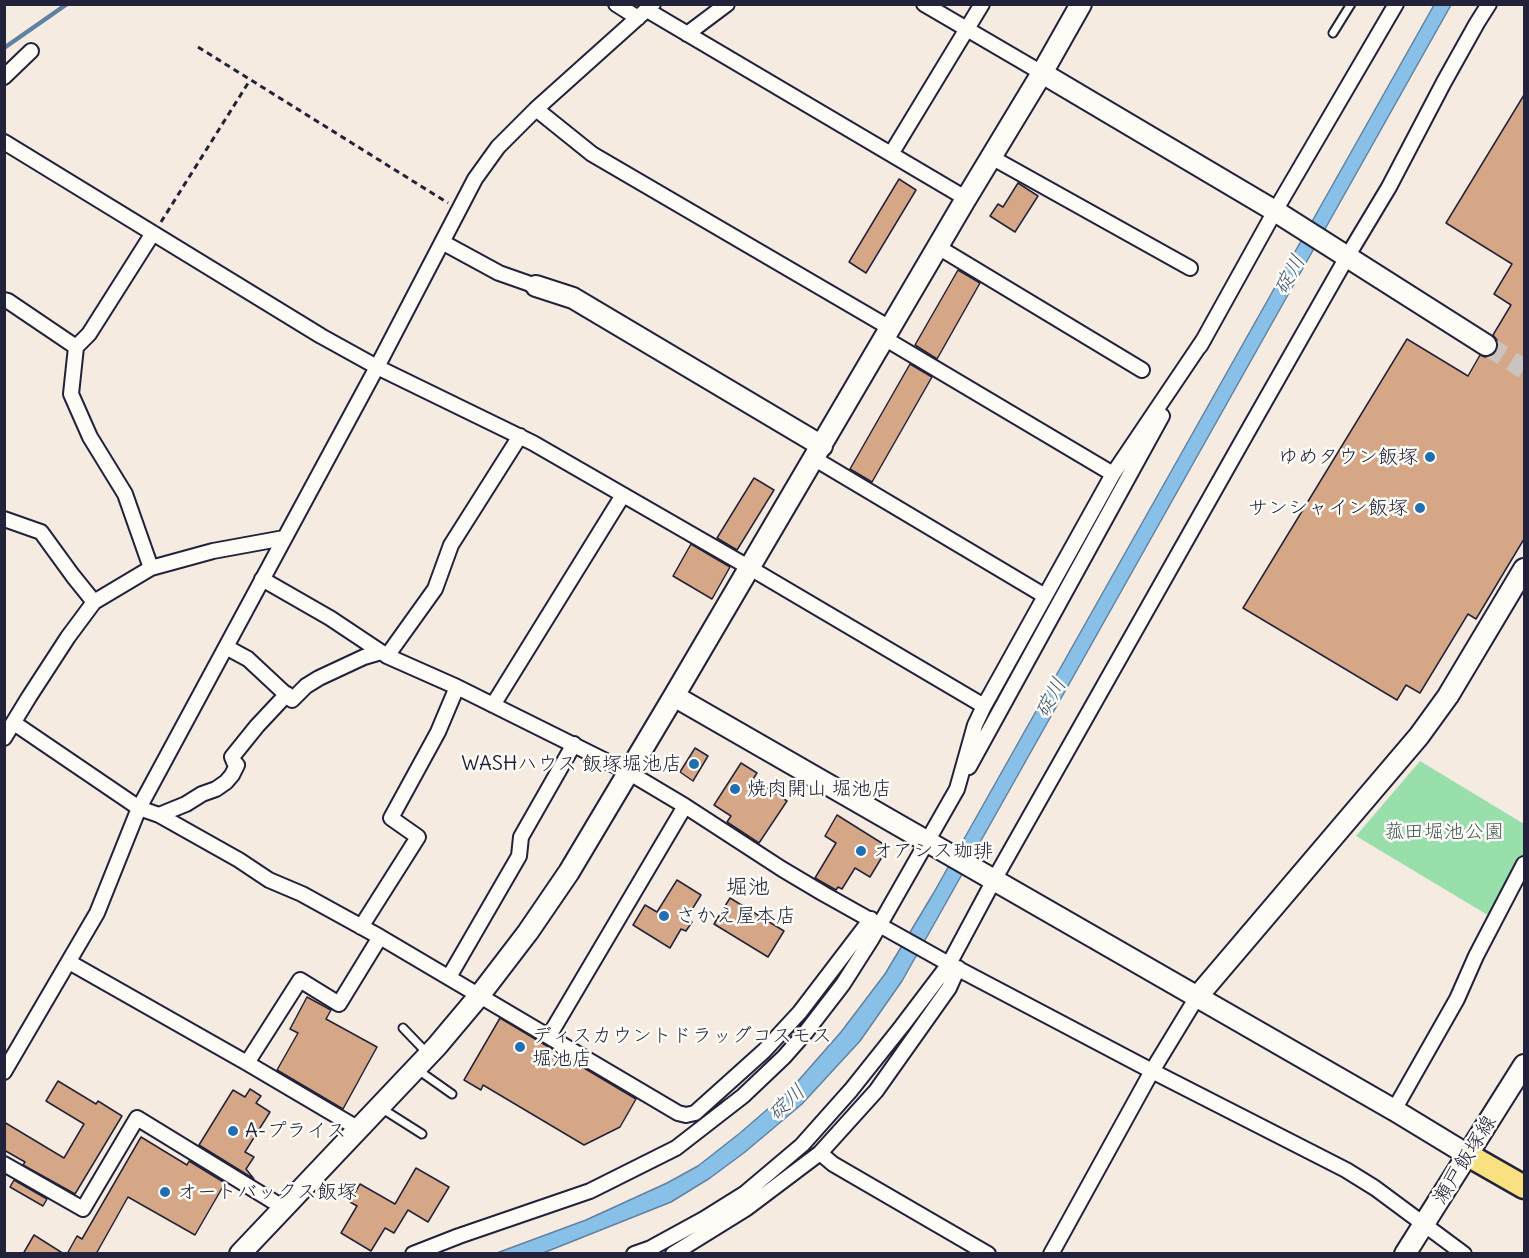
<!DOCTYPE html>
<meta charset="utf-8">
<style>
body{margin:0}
#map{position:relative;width:1529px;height:1258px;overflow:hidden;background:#f5ebe1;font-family:Delius,sans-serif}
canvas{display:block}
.frame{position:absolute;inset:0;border:6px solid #22223b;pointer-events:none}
</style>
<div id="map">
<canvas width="1529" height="1258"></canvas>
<div class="frame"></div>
</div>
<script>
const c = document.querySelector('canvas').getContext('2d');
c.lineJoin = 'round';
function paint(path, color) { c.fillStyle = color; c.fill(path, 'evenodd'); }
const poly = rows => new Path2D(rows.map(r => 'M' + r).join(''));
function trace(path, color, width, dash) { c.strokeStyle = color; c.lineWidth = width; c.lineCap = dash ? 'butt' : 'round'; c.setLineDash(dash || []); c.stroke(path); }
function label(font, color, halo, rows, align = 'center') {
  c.font = font + ' Delius,"Klee One",sans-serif'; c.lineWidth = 5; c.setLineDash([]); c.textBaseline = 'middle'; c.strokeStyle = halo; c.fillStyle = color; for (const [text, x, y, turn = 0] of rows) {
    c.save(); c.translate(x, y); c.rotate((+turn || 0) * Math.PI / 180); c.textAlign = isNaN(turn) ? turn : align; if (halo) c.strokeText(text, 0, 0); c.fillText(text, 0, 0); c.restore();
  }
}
paint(poly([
 [1420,761,1524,824,1524,855,1491,917,1356,836]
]), '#98dfac');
const water = poly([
 [1434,5,1451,5,902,981,860,1041,802,1104,745,1152,710,1178,671,1202,543,1253,494,1254,586,1220,667,1183,698,1166,740,1133,791,1089,841,1032,885,974,933,894,1434,5]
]);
paint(water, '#89c0e7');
trace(water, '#6081a2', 1.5);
trace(poly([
 [4,48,67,4]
]), '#6081a2', 4.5);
const building = poly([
 [1524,95,1524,539,1476,619,1468,614,1420,693,1406,685,1397,700,1243,608,1407,339,1468,376,1480,355,1485,357,1491,356,1496,351,1498,346,1497,340,1493,335,1511,305,1494,294,1512,264,1446,223,1524,95],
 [899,179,916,190,866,273,849,262,899,179],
 [1018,183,1038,196,1015,232,990,216,998,204,1003,207,1018,183],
 [958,270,980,283,937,359,915,345,958,270],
 [910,364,932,377,872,482,850,469,910,364],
 [754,478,774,490,737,550,717,538,754,478],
 [691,544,730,567,712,599,673,576,691,544],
 [695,748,708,756,693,781,680,772,695,748],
 [741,763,757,773,753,779,787,801,759,843,727,822,731,816,714,805,741,763],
 [837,815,888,847,870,877,855,868,842,889,838,887,836,890,815,878,836,843,825,836,837,815],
 [677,880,701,895,686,919,692,922,686,931,681,929,670,948,633,925,645,905,657,912,677,880],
 [730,898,784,931,768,957,714,924,730,898],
 [307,997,331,1010,326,1019,377,1047,343,1109,277,1070,298,1033,290,1029,307,997],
 [500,1018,636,1099,620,1127,584,1145,483,1085,481,1090,464,1080,500,1018],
 [58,1081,96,1104,98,1101,122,1116,75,1194,23,1165,25,1162,4,1150,4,1122,64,1158,84,1124,46,1101,58,1081],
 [250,1089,261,1096,256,1103,270,1112,245,1152,254,1157,246,1169,254,1179,199,1145,233,1090,245,1097,250,1089],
 [141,1137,187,1165,189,1161,225,1183,195,1235,128,1197,96,1254,67,1254,77,1236,82,1239,141,1137],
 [416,1168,449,1187,428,1222,408,1210,394,1233,385,1228,371,1251,341,1233,357,1206,350,1202,360,1184,395,1204,416,1168],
 [14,1180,47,1199,43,1206,10,1187,14,1180],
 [34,1235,64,1254,23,1254,34,1235]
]);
paint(building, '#d5a787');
trace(building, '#22223b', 1.5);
trace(poly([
 [1486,345,1524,369]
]), '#cbc3c0', 20, [20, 10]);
const lane = poly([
 [1333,33,1351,4],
 [403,1028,427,1053],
 [418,1070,452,1094],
 [381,1108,422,1134]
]);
const street = poly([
 [616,4,638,18],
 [924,4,1042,73],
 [647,10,967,199],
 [687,34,727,4],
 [4,77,31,51],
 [536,109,592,154,890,328],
 [4,142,321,336,377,367,533,443,750,568,984,706],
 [891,154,982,4],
 [991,157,1190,268],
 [442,242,499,273,536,286],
 [938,247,1142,370],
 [4,300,8,301,76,347,71,394,90,437,125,494,151,568],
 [884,338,1113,474],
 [1200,346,1275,211,1396,4],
 [76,347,89,334,153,233],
 [815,459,1045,596],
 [4,519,41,532,73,576,94,602],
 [262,579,330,618,387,656,457,687,628,772,685,806,782,869,824,894,949,964,1152,1071,1346,1170,1375,1188,1464,1254],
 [226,647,248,659,292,700,306,686,319,678,364,657,381,652],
 [387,656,435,589,451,545,520,436],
 [493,705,623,495],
 [14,723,139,808,159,815,239,860,269,880,302,894,380,937,678,1113,686,1115,695,1113,764,1051,800,1012,871,919],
 [4,738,29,697,68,637,94,602,151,568,213,551,284,538],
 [969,767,1162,416],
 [159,815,186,804,202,794,216,789,226,782,232,775,237,765,234,762,232,757,257,726,287,694],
 [361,927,418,837,391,818,438,732,457,687],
 [69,962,247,1063,359,1129],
 [958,968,949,988,876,1091,820,1153,833,1164,988,1254],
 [449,977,519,856,521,837,574,744],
 [549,1036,685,806],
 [247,1063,300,980,339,1004,380,937],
 [4,1072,97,913,139,808,377,367,475,179,498,147,536,109,653,4],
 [1394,1110,1457,999,1476,956,1524,864],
 [4,1164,83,1209,137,1118,284,1208],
 [413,1254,459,1236,590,1191,676,1148,743,1096,784,1057,806,1032,843,984,871,940,957,789,975,725,984,706,1113,474,1204,339],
 [634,1254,651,1248,704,1219,744,1194,802,1145,851,1090,902,1026,949,964,994,880,1244,438,1347,257,1389,187,1444,82,1477,23,1489,4],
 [673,1254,747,1208,820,1153],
 [1051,1254,1152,1071,1197,997]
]);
const secondary = poly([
 [1042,73,1275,211,1486,345],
 [536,286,573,298,822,446],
 [674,696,1394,1110,1468,1155],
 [1197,997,1419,736,1448,696,1524,569],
 [240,1254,437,1046,479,996,528,932,569,872,674,696,964,202,1042,73,1081,4],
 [1405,1254,1524,1065]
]);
const primary = poly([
 [1468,1155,1524,1187]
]);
trace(lane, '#22223b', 11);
trace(street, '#22223b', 18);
trace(secondary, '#22223b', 24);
trace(primary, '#22223b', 27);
trace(poly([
 [198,47,448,203],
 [161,222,250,80]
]), '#22223b', 3, [6, 4.5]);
trace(lane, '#fdfcf7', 7);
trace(street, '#fdfcf7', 14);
trace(secondary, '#fdfcf7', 20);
trace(primary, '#f9e181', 22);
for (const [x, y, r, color] of [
 [1430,457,6,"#1f6fb2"],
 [1420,508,6,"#1f6fb2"],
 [694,764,6,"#1f6fb2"],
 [735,789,6,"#1f6fb2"],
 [861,851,6,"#1f6fb2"],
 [664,916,6,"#1f6fb2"],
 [520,1047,6,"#1f6fb2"],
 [233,1131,6,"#1f6fb2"],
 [165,1192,6,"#1f6fb2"]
]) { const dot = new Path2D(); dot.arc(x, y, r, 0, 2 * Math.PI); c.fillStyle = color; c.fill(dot); trace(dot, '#fdfcf7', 2); }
label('20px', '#22223b', '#fdfcf7', [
 ["ゆめタウン飯塚",1418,457,"right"],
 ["サンシャイン飯塚",1408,508,"right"],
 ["WASHハウス 飯塚堀池店",682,764,"right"],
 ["焼肉開山 堀池店",747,789],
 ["オアシス珈琲",873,851],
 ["さかえ屋本店",676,916],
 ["ディスカウントドラッグコスモス",532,1036],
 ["堀池店",532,1059],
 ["A-プライス",245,1131],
 ["オートバックス飯塚",177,1192]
], 'left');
label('20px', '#455b5d', '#fdfcf7', [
 ["菰田堀池公園",1444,832]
]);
label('20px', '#22223b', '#fdfcf7', [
 ["瀬戸飯塚線",1465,1160,-58]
]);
label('italic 21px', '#465977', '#fdfcf7', [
 ["碇川",1290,275,-61],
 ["碇川",1051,698,-61],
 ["碇川",787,1103,-43]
]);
label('22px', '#22223b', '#fdfcf7', [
 ["堀池",748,888]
]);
</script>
